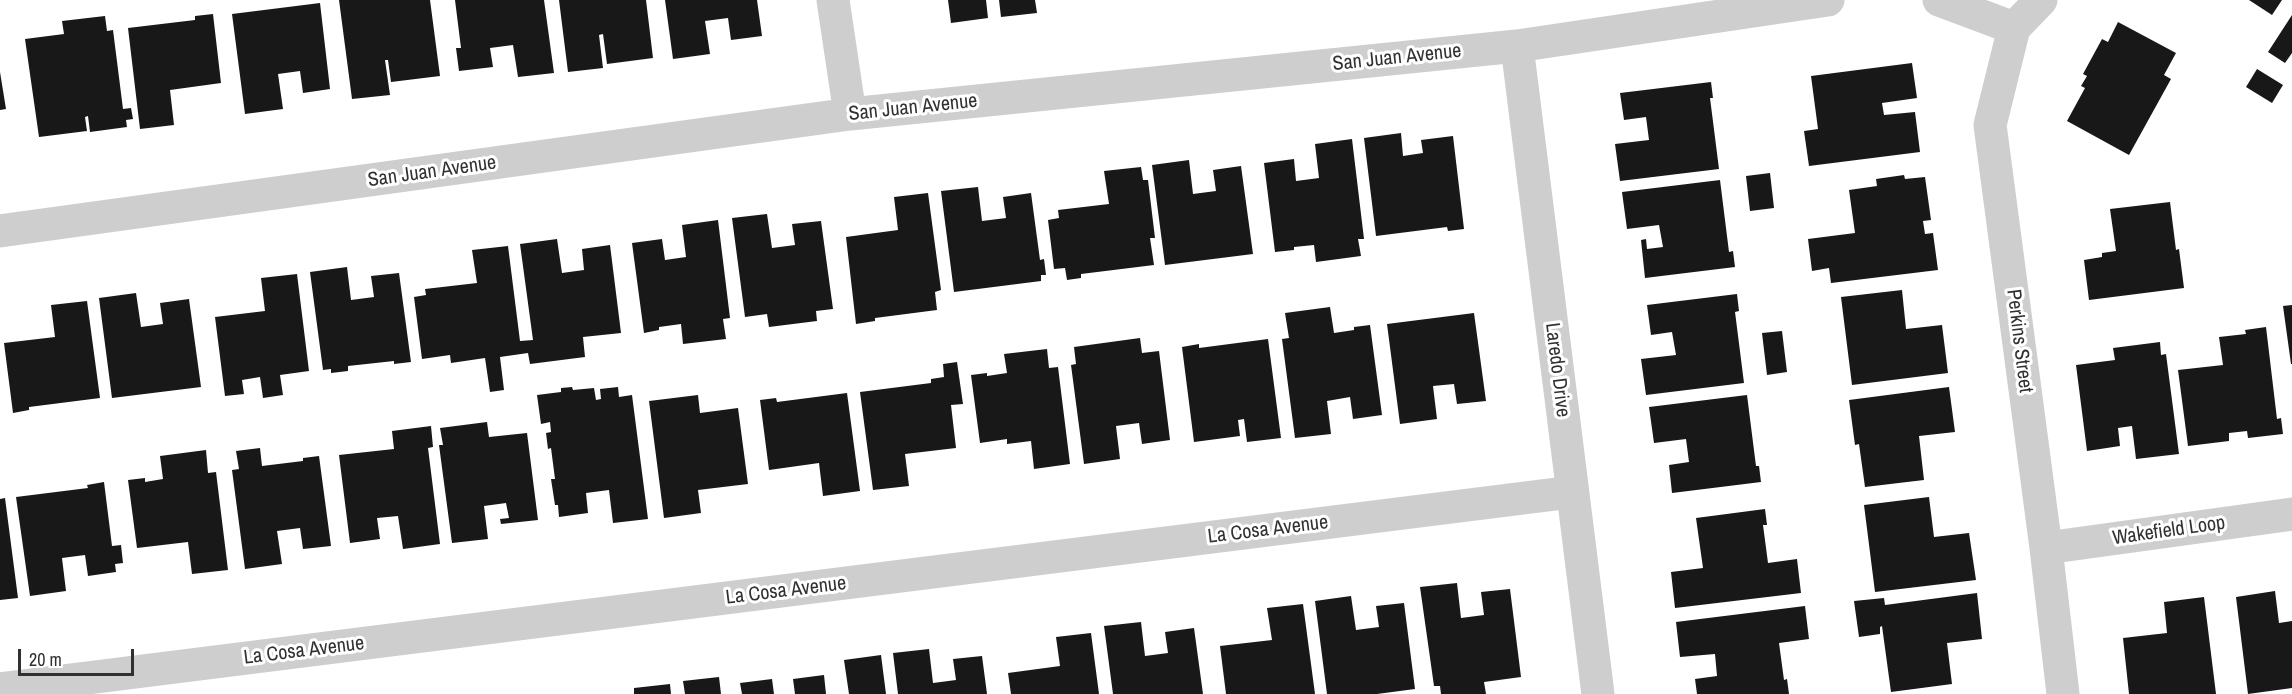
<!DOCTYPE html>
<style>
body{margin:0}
#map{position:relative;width:2292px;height:694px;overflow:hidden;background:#fff;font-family:"Archivo Narrow",sans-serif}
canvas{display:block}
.scale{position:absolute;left:18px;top:649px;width:116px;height:27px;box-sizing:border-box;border:3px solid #313131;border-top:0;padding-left:8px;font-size:18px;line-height:21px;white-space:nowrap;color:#313131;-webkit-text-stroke:4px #fff;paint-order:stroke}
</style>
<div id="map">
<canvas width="2292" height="694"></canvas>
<div class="scale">20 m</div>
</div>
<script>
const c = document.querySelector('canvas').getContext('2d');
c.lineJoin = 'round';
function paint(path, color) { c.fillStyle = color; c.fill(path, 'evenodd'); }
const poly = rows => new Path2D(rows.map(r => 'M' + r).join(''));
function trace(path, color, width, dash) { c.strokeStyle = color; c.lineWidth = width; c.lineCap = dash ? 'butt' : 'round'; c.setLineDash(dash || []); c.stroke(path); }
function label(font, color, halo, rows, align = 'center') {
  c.font = font + ' "Archivo Narrow",sans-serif'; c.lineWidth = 6; c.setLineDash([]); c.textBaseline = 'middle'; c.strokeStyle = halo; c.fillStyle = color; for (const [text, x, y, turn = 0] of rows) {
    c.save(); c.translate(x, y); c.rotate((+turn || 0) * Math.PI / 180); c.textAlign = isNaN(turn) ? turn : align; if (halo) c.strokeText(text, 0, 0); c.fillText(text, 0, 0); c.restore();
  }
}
paint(poly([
 [339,0,430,0,440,76,391,82,388,60,385,60,390,95,352,99],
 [455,0,544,0,554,73,518,77,513,45,490,48,493,67,459,71,456,48,461,48],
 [559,0,646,0,653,58,607,64,603,34,599,35,603,68,568,72],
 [665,0,757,0,762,36,731,40,728,18,705,21,710,54,673,59],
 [948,0,986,0,988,18,951,23],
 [999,0,1035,0,1037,13,1001,17],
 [2249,0,2282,0,2272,15],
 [320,3,330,89,303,93,300,71,278,74,283,109,245,114,232,14],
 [213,14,221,83,170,90,174,125,140,129,128,28,195,20,195,16],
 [2292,15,2292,53,2285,63,2268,52],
 [105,16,107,31,113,30,123,109,131,108,133,119,126,120,127,127,90,132,88,116,85,117,87,131,39,137,25,39,64,34,62,21],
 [2118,22,2176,53,2164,75,2171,79,2129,155,2067,121,2085,88,2081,86,2087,76,2083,74,2102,39,2108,42],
 [1912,63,1917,98,1882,103,1884,115,1915,112,1920,152,1809,166,1804,131,1818,129,1811,76],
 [2257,69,2283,85,2272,103,2246,87],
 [0,72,6,109,0,110],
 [1711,82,1713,98,1710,98,1719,169,1620,181,1615,144,1649,140,1646,117,1624,120,1620,93],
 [1401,133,1403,156,1423,153,1421,140,1453,136,1464,229,1448,231,1447,227,1376,236,1364,138],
 [1352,139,1364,239,1358,239,1361,256,1316,262,1314,245,1294,247,1294,250,1275,252,1264,163,1294,159,1296,181,1319,178,1315,144],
 [1189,160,1193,194,1216,191,1213,170,1241,166,1253,254,1165,265,1152,165],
 [1141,167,1143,180,1148,180,1155,238,1150,238,1154,265,1081,274,1081,278,1067,280,1065,268,1054,269,1048,220,1059,218,1058,210,1109,204,1104,171],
 [1770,173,1774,208,1750,211,1746,176],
 [1904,175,1905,179,1925,177,1931,220,1923,221,1925,234,1933,233,1938,270,1831,283,1829,268,1812,271,1808,239,1855,233,1849,190,1877,186,1876,179],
 [1720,180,1729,252,1733,251,1735,267,1645,278,1641,240,1646,239,1647,249,1663,247,1659,225,1627,229,1622,192],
 [978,187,982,221,1006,218,1003,197,1031,193,1040,260,1044,259,1046,275,1041,275,1041,281,954,292,941,191],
 [928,193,941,290,935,292,937,310,875,318,875,321,856,324,846,237,898,230,894,197],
 [2170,202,2176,250,2179,249,2184,288,2089,300,2084,260,2102,257,2102,253,2116,251,2110,209],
 [767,214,772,248,795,245,792,224,821,221,833,309,816,311,817,321,769,327,767,314,745,317,732,218],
 [718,220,730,318,723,319,726,339,683,344,681,324,659,327,659,330,644,333,632,243,662,239,665,260,686,257,682,225],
 [557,239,562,273,584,270,582,249,610,245,621,333,583,337,585,357,530,364,528,353,500,357,504,390,490,392,485,358,451,363,450,355,422,359,414,297,426,295,425,289,477,283,472,250,508,246,520,341,533,340,520,244],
 [347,267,351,300,374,297,371,276,399,273,411,362,394,364,394,361,348,366,348,371,331,373,331,369,323,370,310,272],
 [297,274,309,371,280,375,283,395,263,398,260,377,242,380,244,394,225,396,215,317,265,311,261,278],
 [1902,290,1906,329,1942,325,1948,373,1852,385,1841,297],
 [136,293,141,327,163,324,160,303,189,299,201,387,112,398,99,298],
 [1737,294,1739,311,1735,312,1744,383,1646,395,1641,359,1676,355,1672,332,1651,335,1647,305],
 [87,301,100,398,29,407,29,410,13,413,4,343,55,337,51,305],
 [2292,305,2292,364,2291,364,2283,306],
 [1330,307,1334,333,1354,330,1354,327,1370,325,1382,415,1353,419,1350,397,1327,401,1331,434,1295,438,1282,339,1289,338,1285,313],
 [1474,313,1486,401,1457,404,1454,384,1433,386,1437,419,1400,424,1387,324],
 [2266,327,2277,419,2281,418,2283,434,2248,438,2247,431,2229,433,2229,441,2188,446,2178,370,2223,365,2219,337,2246,334,2245,330],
 [1782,331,1787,372,1767,375,1762,333],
 [1140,338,1142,353,1159,351,1170,440,1142,444,1139,423,1116,426,1120,459,1084,464,1071,365,1076,364,1074,347],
 [1268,339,1281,438,1247,442,1244,419,1238,420,1240,436,1194,442,1182,347,1199,344,1199,348],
 [2160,342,2161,355,2166,354,2179,454,2136,459,2132,426,2118,428,2120,446,2087,451,2076,365,2115,360,2113,348],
 [1047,349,1049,368,1058,367,1070,464,1034,469,1031,441,1007,444,1007,439,980,443,971,375,987,373,987,376,1007,373,1004,354],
 [957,362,963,404,951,405,956,448,905,454,909,486,873,490,860,392,931,383,931,379,944,377,943,364],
 [572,387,573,390,594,388,596,400,601,399,600,389,618,387,619,397,632,395,648,519,613,523,609,490,586,493,588,513,559,517,558,505,555,505,551,479,555,479,551,448,548,449,546,433,551,432,550,422,541,424,537,395,561,392,561,388],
 [1949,387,1955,432,1919,436,1924,480,1865,487,1859,444,1855,445,1849,400],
 [847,393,860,491,823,496,819,463,769,470,760,400,776,398,777,402],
 [698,395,700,413,738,408,748,484,698,490,701,513,664,518,649,401],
 [1747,395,1756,466,1759,466,1761,482,1672,493,1669,465,1689,462,1686,439,1654,443,1649,407],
 [487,422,489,437,527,433,538,520,501,524,500,519,509,518,506,503,484,506,488,539,452,543,439,445,443,445,440,428],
 [431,426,433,447,428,448,440,544,403,549,398,516,377,518,380,539,350,543,339,455,394,449,392,431],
 [260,448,262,466,303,461,303,458,319,456,331,546,303,549,300,528,277,531,282,564,245,569,232,470,239,469,236,451],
 [206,450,208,473,216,472,228,570,192,574,188,542,137,548,128,480,145,478,145,482,163,479,160,456],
 [104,482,112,546,121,545,123,563,115,564,116,572,88,576,85,555,62,558,66,591,30,596,16,497,88,488,87,485],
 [1929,497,1934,537,1969,533,1976,580,1875,592,1864,505],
 [5,498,18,598,0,600,0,499],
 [1765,509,1767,525,1763,525,1768,563,1797,559,1801,593,1675,608,1671,572,1703,568,1696,518],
 [1457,583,1461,618,1484,615,1481,592,1510,589,1521,677,1484,682,1486,694,1441,694,1440,686,1434,686,1420,587],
 [2275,591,2279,623,2292,621,2292,688,2248,694,2236,597],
 [1977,593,1982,639,1947,643,1952,684,1891,692,1882,626,1880,627,1880,634,1859,637,1854,601,1884,598,1885,605],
 [1351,596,1356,630,1379,627,1376,606,1404,603,1415,689,1377,694,1327,694,1315,601],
 [2204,597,2216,694,2129,694,2123,638,2167,633,2164,602],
 [1303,604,1315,694,1226,694,1220,646,1272,640,1267,608],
 [1805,606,1809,639,1779,643,1784,680,1787,679,1789,694,1697,694,1695,679,1717,676,1715,654,1680,657,1676,622],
 [1141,622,1145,656,1168,653,1165,632,1194,628,1203,694,1113,694,1104,626],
 [1091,633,1099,694,1011,694,1008,673,1060,666,1056,637],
 [929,649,933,683,956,680,953,659,982,656,987,694,898,694,893,653],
 [881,655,886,694,849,694,844,660],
 [824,675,826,694,795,694,793,679],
 [719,677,721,694,685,694,683,681],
 [772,679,774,694,742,694,740,683],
 [670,684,671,694,634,694,634,688]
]), '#181818');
trace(poly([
 [833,0,850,114],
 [1939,0,2014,28],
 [2041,0,2014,28,1990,125,2046,548,2063,694],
 [1517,46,1598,694],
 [0,231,850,114,1517,46,1828,0],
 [2046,548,2292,514],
 [0,689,1572,492]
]), '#cecece', 33);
label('20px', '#313131', '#fff', [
 ["San Juan Avenue",1397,58,-6],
 ["San Juan Avenue",913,108,-6],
 ["San Juan Avenue",432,172,-8],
 ["Perkins Street",2019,341,83],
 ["Laredo Drive",1557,370,83],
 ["La Cosa Avenue",1268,530,-7],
 ["Wakefield Loop",2169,531,-8],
 ["La Cosa Avenue",786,591,-7],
 ["La Cosa Avenue",304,651,-7]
]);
</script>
